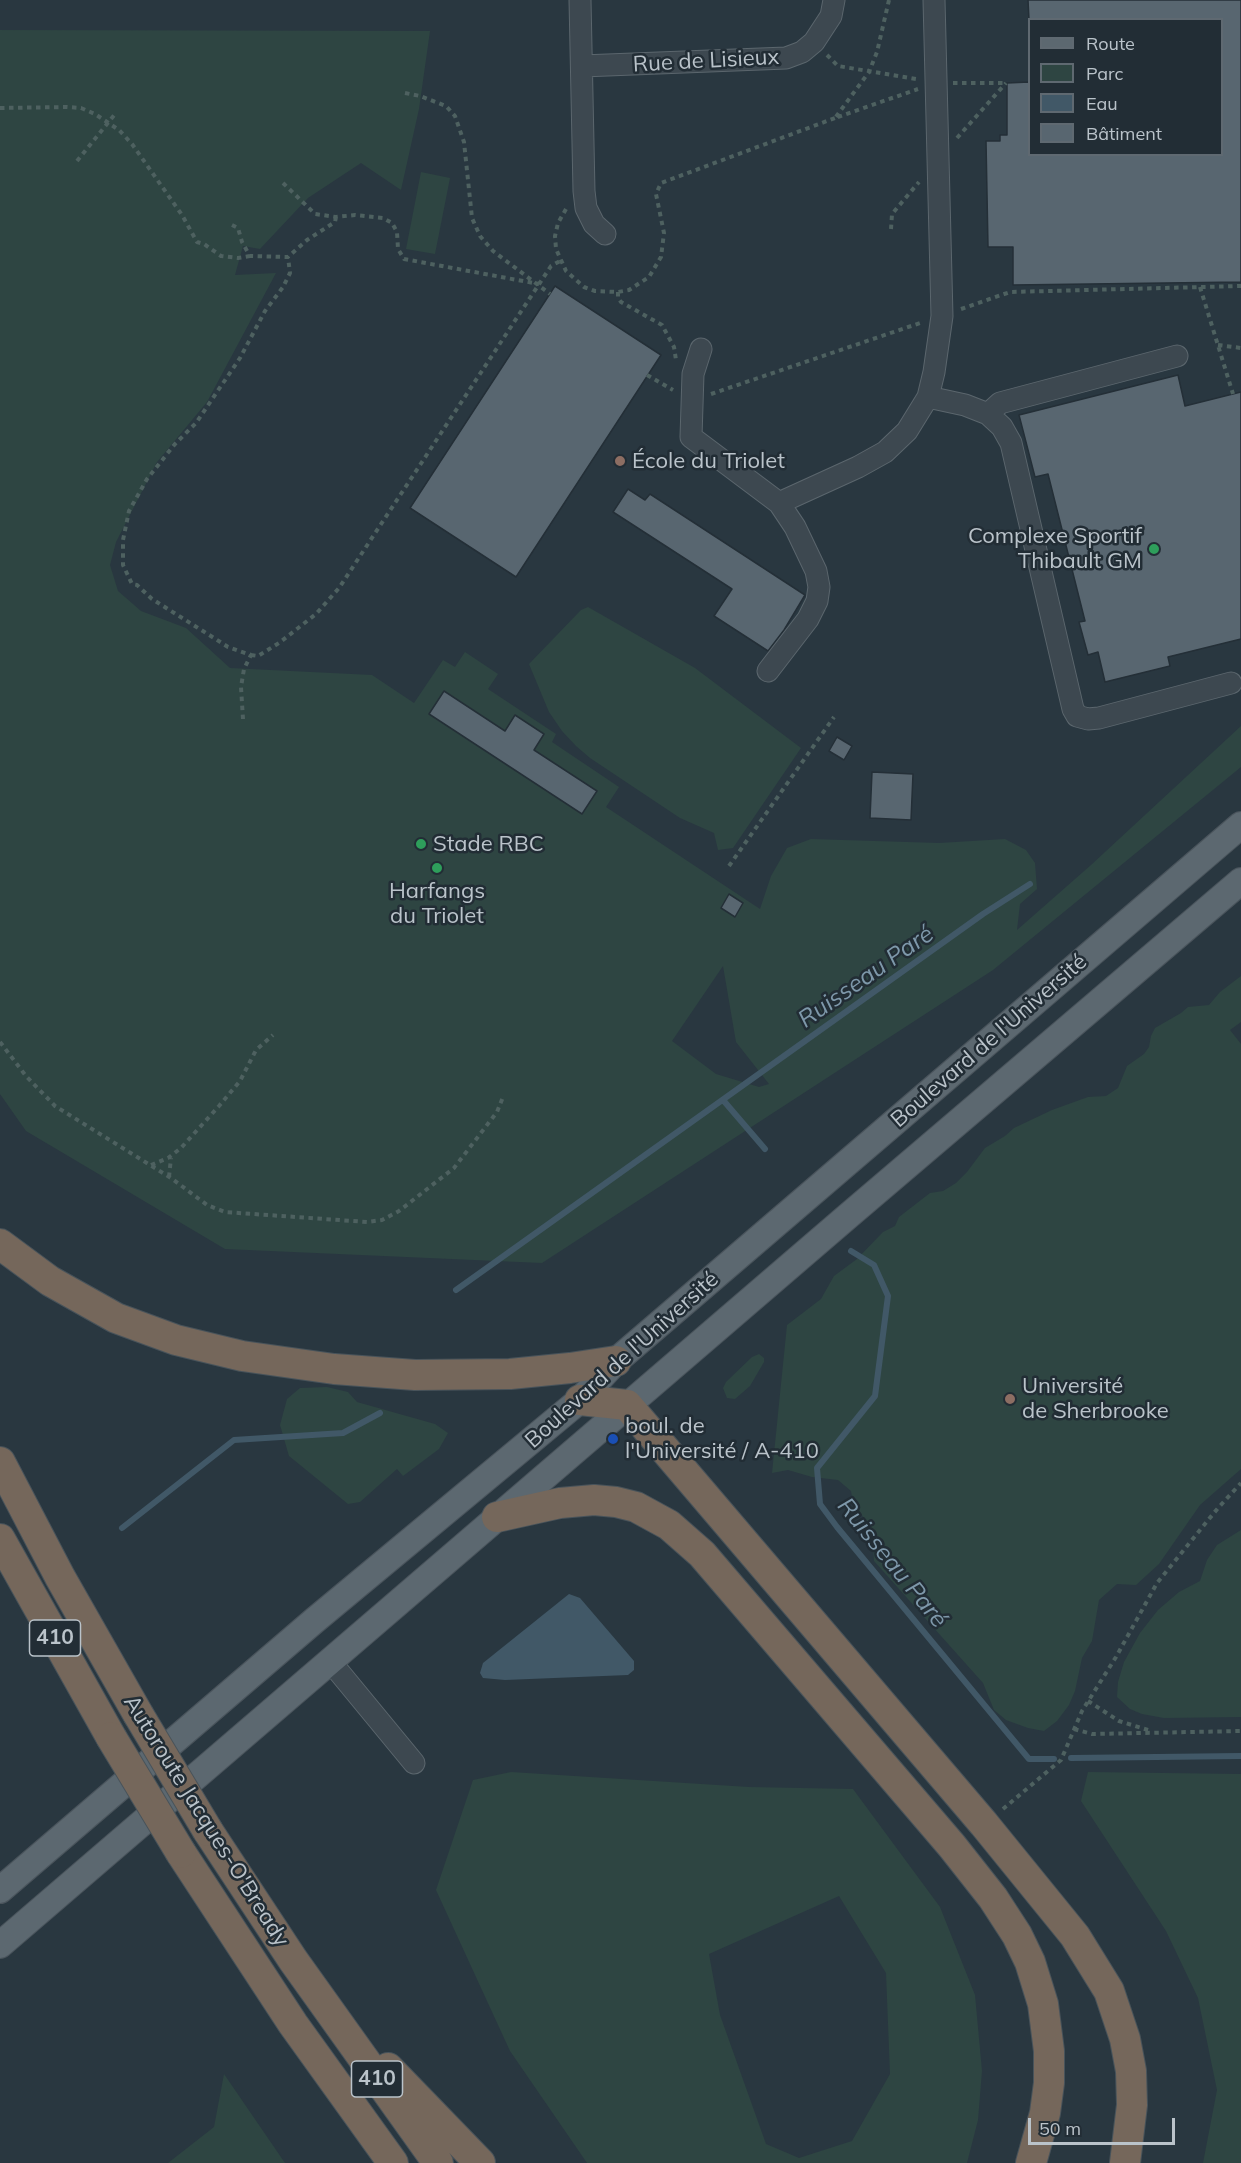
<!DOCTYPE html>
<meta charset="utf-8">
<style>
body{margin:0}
#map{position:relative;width:1241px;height:2163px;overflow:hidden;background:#293740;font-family:Mulish,sans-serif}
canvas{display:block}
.legend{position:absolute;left:1028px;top:18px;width:195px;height:138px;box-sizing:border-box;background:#222d35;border:2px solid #5f6971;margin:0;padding:8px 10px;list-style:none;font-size:18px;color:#bac3ca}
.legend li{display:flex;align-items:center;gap:12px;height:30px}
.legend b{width:30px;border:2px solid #5f6971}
.scale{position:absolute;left:1028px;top:2118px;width:147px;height:27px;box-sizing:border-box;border:3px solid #bac3ca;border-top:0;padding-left:8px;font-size:18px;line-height:21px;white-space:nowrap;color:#bac3ca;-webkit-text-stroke:4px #222d35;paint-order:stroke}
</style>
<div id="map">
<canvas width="1241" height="2163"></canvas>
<ul class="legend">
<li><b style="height:8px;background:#5c6870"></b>Route</li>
<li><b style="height:16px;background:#2e4542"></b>Parc</li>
<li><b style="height:16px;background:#415867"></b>Eau</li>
<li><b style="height:16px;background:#586670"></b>Bâtiment</li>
</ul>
<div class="scale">50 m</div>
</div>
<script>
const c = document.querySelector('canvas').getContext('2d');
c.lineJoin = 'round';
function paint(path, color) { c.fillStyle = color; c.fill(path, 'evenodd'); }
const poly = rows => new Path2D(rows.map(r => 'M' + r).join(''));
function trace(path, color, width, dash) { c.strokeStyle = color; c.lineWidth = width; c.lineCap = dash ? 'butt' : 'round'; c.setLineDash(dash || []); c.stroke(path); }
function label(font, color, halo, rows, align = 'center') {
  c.font = font + ' Mulish,sans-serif'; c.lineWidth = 5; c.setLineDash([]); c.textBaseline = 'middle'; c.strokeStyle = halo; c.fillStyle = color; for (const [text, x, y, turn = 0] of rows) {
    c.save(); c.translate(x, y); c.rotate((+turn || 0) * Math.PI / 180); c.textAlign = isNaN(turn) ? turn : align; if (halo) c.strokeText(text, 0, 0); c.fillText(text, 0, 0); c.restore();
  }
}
paint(poly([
 [0,30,430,31,419,109,401,190,361,163,308,198,260,249,243,246,235,275,276,273,207,402,157,462,116,542,110,565,118,591,141,611,186,628,230,668,372,675,414,703,443,660,455,667,465,652,498,674,488,689,556,734,552,742,619,787,606,807,760,909,771,876,787,848,811,839,939,843,1005,839,1026,850,1035,863,1037,889,1020,904,1017,930,1091,865,1241,726,1241,767,993,970,542,1263,225,1249,26,1131,0,1094],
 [723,966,736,1042,769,1084,759,1087,716,1074,672,1041],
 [421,172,450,178,435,254,406,249],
 [588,607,695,668,801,748,733,848,718,850,714,833,680,818,590,758,576,746,562,731,549,712,529,664,581,610],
 [1241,976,1241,1022,1230,1030,1241,1044,1241,1469,1200,1505,1159,1564,1136,1585,1117,1584,1099,1600,1092,1641,1082,1658,1075,1691,1069,1705,1057,1721,1044,1731,1028,1728,1006,1720,994,1710,983,1683,874,1561,872,1530,853,1502,851,1491,838,1480,812,1477,788,1470,772,1473,787,1325,821,1299,834,1276,857,1259,883,1232,895,1226,899,1217,930,1193,943,1191,956,1183,967,1172,985,1148,1005,1136,1014,1128,1052,1110,1088,1097,1106,1096,1118,1088,1127,1066,1144,1054,1149,1047,1151,1036,1155,1028,1181,1013,1188,1007,1209,1005,1220,992],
 [759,1354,764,1358,764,1362,750,1386,735,1399,727,1398,723,1388,726,1382,752,1357],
 [327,1387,348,1392,357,1402,435,1424,448,1433,439,1449,403,1476,397,1469,360,1502,348,1504,289,1456,280,1425,287,1399,300,1388],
 [1241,1530,1241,1717,1164,1718,1142,1714,1130,1709,1117,1697,1118,1682,1124,1662,1140,1633,1158,1610,1179,1592,1200,1581,1207,1560,1217,1545],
 [511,1772,749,1787,853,1789,940,1907,975,1995,982,2071,978,2120,967,2163,587,2163,510,2051,436,1890,473,1780],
 [839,1896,886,1973,890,2074,852,2141,799,2158,766,2144,720,2015,709,1954],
 [1088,1772,1241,1774,1241,2163,1203,2163,1217,2090,1198,1998,1166,1931,1081,1801],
 [224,2074,285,2163,168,2163,214,2127]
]), '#2e4542');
paint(poly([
 [569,1594,580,1598,634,1661,634,1670,628,1675,505,1680,483,1678,480,1673,483,1663]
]), '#415867');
trace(poly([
 [723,1100,765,1149],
 [851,1251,874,1265,888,1296,875,1396,817,1468,820,1504,837,1527,1029,1759,1054,1759],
 [456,1290,983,914,1030,884],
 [122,1528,234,1440,343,1433,380,1413],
 [1071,1758,1241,1756]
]), '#415867', 6);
const building = poly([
 [1028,0,1241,0,1241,282,1013,285,1013,247,988,247,986,141,1000,141,1000,135,1007,135,1007,83,1029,82,1029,154,1221,154,1221,20,1029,20,1028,0],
 [555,286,661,355,516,577,410,508,555,286],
 [1178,375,1185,406,1241,392,1241,639,1168,657,1170,666,1105,682,1098,652,1088,655,1079,622,1085,621,1048,474,1035,477,1019,415,1178,375],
 [628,489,645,500,650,494,805,595,784,630,768,651,714,616,732,589,613,512,628,489],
 [444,691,505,731,515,715,544,734,534,750,597,791,582,814,429,714,444,691],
 [837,737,852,746,844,760,829,751,837,737],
 [872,772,913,774,911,820,870,818,872,772],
 [729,894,743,903,735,917,721,908,729,894]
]);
paint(building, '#586670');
trace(building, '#242f37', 1.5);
const minor = poly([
 [580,0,584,191,586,208,594,224,605,234],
 [582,66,786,58,802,52,814,42,831,16,834,0],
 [701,349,693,374,691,437,779,503,795,527,816,571,819,587,817,601,808,619,768,671],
 [928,397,965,405,988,414,1002,427,1011,443,1073,709,1077,716,1088,719,1099,718,1231,683],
 [988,414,1000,403,1177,356],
 [779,503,858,467,885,452,907,431,928,397,934,372,942,316,934,0],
 [330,1661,414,1763]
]);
const major = poly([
 [0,1890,315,1620,580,1400,616,1361,1241,825],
 [0,1945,848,1216,1241,881]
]);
const highway = poly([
 [0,1244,50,1281,116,1318,176,1340,242,1356,334,1369,415,1375,510,1374,570,1368,616,1361],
 [580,1400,627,1405,984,1824,1075,1936,1109,1991,1125,2039,1131,2071,1132,2105,1125,2163],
 [0,1462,60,1577,138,1714],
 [497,1517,560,1503,594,1500,616,1502,636,1507,669,1525,702,1554,952,1846,993,1898,1017,1935,1030,1962,1043,2004,1049,2051,1049,2083,1045,2113,1031,2163],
 [0,1539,111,1737],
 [208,1831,293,1960,438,2163],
 [181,1853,293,2024,393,2163],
 [388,2068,480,2163]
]);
trace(minor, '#5b666d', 23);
trace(major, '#4a545c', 28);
trace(highway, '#48535a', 32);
trace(poly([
 [889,0,877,52,869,72,835,118,918,89],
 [827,55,838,66,916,79],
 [953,83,1007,83],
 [405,93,420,96,446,106,455,116,464,142,472,218,480,236,493,251,550,294],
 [0,108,67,107,81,108,95,114,119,130,132,144,182,215,197,242,204,244,221,256,238,258,250,256],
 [957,138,1006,83],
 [77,161,116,113],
 [283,183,315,214,336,217,355,215,383,218,392,223,397,232,398,249,404,259,539,284],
 [566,209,558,223,555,236,556,249,566,271,584,287,595,291,618,292,629,290,649,277,661,257,664,233,656,194,661,183,835,118],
 [232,225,238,228,242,242,250,256,288,257,307,240,335,222,336,217],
 [891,229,892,214,919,182],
 [1200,287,1233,394],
 [618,292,618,298,621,302,662,325,674,347,676,360],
 [961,309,1010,292,1241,286],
 [1218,345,1241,348],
 [647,375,673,390],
 [711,394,923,322],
 [251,655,258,656,279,643,316,614,339,588,551,266,560,261],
 [243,719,241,687,244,669,251,655,228,647,214,638,152,599,137,585,132,584,123,565,123,540,129,511,147,479,175,444,196,423,240,358,265,311,283,287,290,273,288,257],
 [729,866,834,717],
 [0,1042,26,1076,55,1106,171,1178,207,1205,225,1212,367,1222,382,1220,399,1211,454,1168,497,1112,503,1097],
 [151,1165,168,1158,181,1148,219,1106,240,1081,256,1050,273,1035],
 [169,1177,171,1158],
 [1088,1701,1119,1721,1148,1730],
 [1074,1729,1092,1734,1241,1731],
 [1003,1809,1061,1760,1082,1711,1116,1657,1157,1583,1218,1508,1241,1483]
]), '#4e6160', 4, [4.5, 4.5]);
trace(minor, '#3d4850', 21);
trace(major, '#5c6870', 26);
trace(highway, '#75675b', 30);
const highwayBridge = poly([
 [138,1714,208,1831],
 [111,1737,181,1853]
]);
trace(highwayBridge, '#48535a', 32, []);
trace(highwayBridge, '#75675b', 30);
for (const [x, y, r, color] of [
 [620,461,6,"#8d6e63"],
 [1154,549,6,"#2e9e5b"],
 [421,844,6,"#2e9e5b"],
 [437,868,6,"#2e9e5b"],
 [1010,1399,6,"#8d6e63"],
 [613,1439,6,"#1a4fb4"]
]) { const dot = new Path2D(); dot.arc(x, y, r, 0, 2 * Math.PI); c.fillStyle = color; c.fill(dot); trace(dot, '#222d35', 2); }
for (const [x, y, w] of [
 [55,1638,51],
 [377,2079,51]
]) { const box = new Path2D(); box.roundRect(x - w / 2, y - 18, w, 36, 4.5); c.fillStyle = '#222d35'; c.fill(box); trace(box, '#bac3ca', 1.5); }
label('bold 21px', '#bac3ca', null, [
 ["410",55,1638],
 ["410",377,2079]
]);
label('22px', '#bac3ca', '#222d35', [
 ["Rue de Lisieux",706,61,-3],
 ["Boulevard de l'Université",989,1041,-41],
 ["Boulevard de l'Université",622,1360,-42],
 ["Autoroute Jacques-O'Bready",206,1821,58]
]);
label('22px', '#bac3ca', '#222d35', [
 ["École du Triolet",632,461],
 ["Complexe Sportif",1142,536,"right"],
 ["Thibault GM",1142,561,"right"],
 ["Stade RBC",433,844],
 ["Harfangs",437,891,"center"],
 ["du Triolet",437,916,"center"],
 ["Université",1022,1386],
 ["de Sherbrooke",1022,1411],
 ["boul. de",625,1426],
 ["l'Université / A-410",625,1451]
], 'left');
label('italic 24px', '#7e98aa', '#222d35', [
 ["Ruisseau Paré",866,977,-35],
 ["Ruisseau Paré",892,1563,51]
]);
</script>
